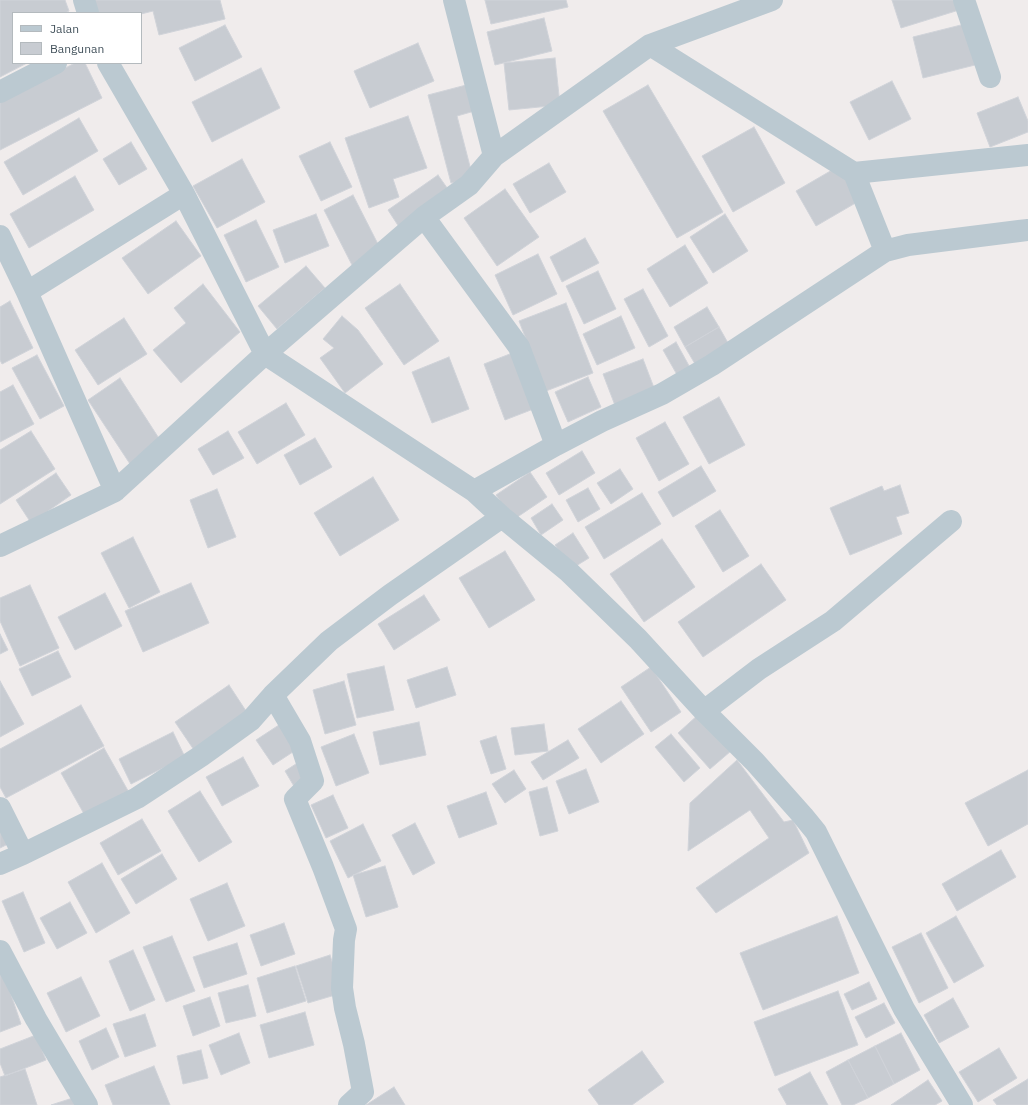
<!DOCTYPE html>
<style>
body{margin:0}
#map{position:relative;width:1028px;height:1105px;overflow:hidden;background:#f0ecec;font-family:"IBM Plex Sans",sans-serif}
canvas{display:block}
.legend{position:absolute;left:12px;top:12px;width:130px;height:52px;box-sizing:border-box;background:#fff;border:1px solid #b4babe;margin:0;padding:5px 7px;list-style:none;font-size:12px;color:#43525c}
.legend li{display:flex;align-items:center;gap:8px;height:20px}
.legend b{width:20px;border:1px solid #b4babe}
</style>
<div id="map">
<canvas width="1028" height="1105"></canvas>
<ul class="legend">
<li><b style="height:5px;background:#bbc9d1"></b>Jalan</li>
<li><b style="height:11px;background:#c8ccd2"></b>Bangunan</li>
</ul>
</div>
<script>
const c = document.querySelector('canvas').getContext('2d');
c.lineJoin = 'round';
function paint(path, color) { c.fillStyle = color; c.fill(path, 'evenodd'); }
const poly = rows => new Path2D(rows.map(r => 'M' + r).join(''));
function trace(path, color, width, dash) { c.strokeStyle = color; c.lineWidth = width; c.lineCap = dash ? 'butt' : 'round'; c.setLineDash(dash || []); c.stroke(path); }
const building = poly([
 [0,0,65,0,69,11,65,13,13,13,13,63,27,63,0,77,0,0],
 [89,0,220,0,225,19,159,35,153,11,141,14,141,13,92,13,89,0],
 [485,0,566,0,568,7,491,24,485,0],
 [892,0,956,0,959,10,901,28,892,0],
 [544,18,552,51,495,65,487,32,544,18],
 [969,23,979,64,923,78,913,37,969,23],
 [225,25,242,57,195,81,179,48,225,25],
 [418,43,434,81,370,108,354,71,418,43],
 [555,58,560,105,509,110,504,63,555,58],
 [75,63,85,63,102,98,0,150,0,102,75,63],
 [261,68,280,108,212,142,192,102,261,68],
 [892,81,911,119,869,140,850,102,892,81],
 [470,84,478,110,457,116,473,178,451,183,428,95,470,84],
 [648,85,723,212,677,238,603,111,648,85],
 [1018,97,1028,121,1028,132,990,147,977,113,1018,97],
 [408,116,427,168,393,179,399,197,369,208,345,138,408,116],
 [79,118,98,151,23,195,4,162,79,118],
 [754,127,785,183,733,212,702,156,754,127],
 [131,142,147,169,119,185,103,159,131,142],
 [330,142,352,187,321,201,299,156,330,142],
 [242,159,265,202,217,228,193,186,242,159],
 [549,163,566,192,530,213,513,184,549,163],
 [839,166,859,201,816,226,796,191,839,166],
 [438,175,450,192,399,227,388,210,438,175],
 [75,176,94,210,29,248,10,214,75,176],
 [505,189,539,237,497,266,464,218,505,189],
 [353,195,381,250,352,265,324,210,353,195],
 [316,214,329,246,285,263,273,230,316,214],
 [725,214,748,251,713,273,690,237,725,214],
 [256,220,279,267,246,282,224,235,256,220],
 [176,221,201,256,148,294,122,258,176,221],
 [585,238,599,263,562,282,550,257,585,238],
 [685,245,708,283,670,307,647,269,685,245],
 [538,254,557,294,513,315,495,275,538,254],
 [306,266,325,288,277,329,258,306,306,266],
 [598,271,616,309,584,324,566,286,598,271],
 [203,284,240,332,181,383,153,350,186,323,174,308,203,284],
 [400,284,439,341,404,365,365,308,400,284],
 [643,289,668,336,649,347,624,299,643,289],
 [10,301,33,348,2,364,0,360,0,307,10,301],
 [566,303,593,373,546,391,519,321,566,303],
 [707,307,719,327,685,347,674,327,707,307],
 [342,316,358,330,383,364,345,393,320,358,334,348,323,339,342,316],
 [621,316,635,348,597,365,583,334,621,316],
 [124,318,147,354,98,385,75,350,124,318],
 [719,327,732,350,698,369,685,347,719,327],
 [676,342,693,373,680,380,663,350,676,342],
 [515,352,536,408,505,420,484,364,515,352],
 [37,355,64,406,40,419,12,368,37,355],
 [449,357,469,409,432,423,412,372,449,357],
 [643,359,656,393,616,408,603,374,643,359],
 [588,377,601,407,568,422,555,392,588,377],
 [120,378,162,443,130,464,88,400,120,378],
 [13,385,34,424,0,442,0,392,13,385],
 [719,397,745,445,709,464,683,417,719,397],
 [286,403,305,435,257,464,238,432,286,403],
 [665,422,689,464,659,481,636,438,665,422],
 [31,431,55,469,0,504,0,450,31,431],
 [228,431,244,458,213,475,198,449,228,431],
 [315,438,332,467,300,485,284,455,315,438],
 [582,451,595,473,559,495,546,473,582,451],
 [701,466,716,491,673,517,658,492,701,466],
 [620,469,633,489,611,504,597,483,620,469],
 [530,472,547,497,513,520,496,495,530,472],
 [56,473,71,495,31,523,16,500,56,473],
 [373,477,399,520,340,556,314,513,373,477],
 [900,485,909,513,896,517,902,534,850,555,830,508,882,486,884,491,900,485],
 [588,488,600,509,578,522,566,500,588,488],
 [217,489,236,537,208,548,190,500,217,489],
 [642,493,661,524,604,559,585,527,642,493],
 [552,504,563,520,541,535,531,518,552,504],
 [720,510,749,556,723,572,695,526,720,510],
 [573,533,589,558,571,569,555,545,573,533],
 [133,537,160,592,129,608,101,553,133,537],
 [662,539,695,587,644,622,610,574,662,539],
 [505,551,535,600,489,628,459,578,505,551],
 [761,564,786,600,703,657,678,622,761,564],
 [191,583,209,623,143,652,125,611,191,583],
 [30,585,59,648,20,666,0,621,0,598,30,585],
 [105,593,122,626,75,650,58,617,105,593],
 [424,595,440,620,394,650,378,624,424,595],
 [0,634,8,650,0,654,0,634],
 [58,651,71,677,32,696,19,669,58,651],
 [384,666,394,710,357,718,347,674,384,666],
 [447,667,456,695,416,708,407,680,447,667],
 [651,667,681,712,651,732,621,687,651,667],
 [0,681,24,724,0,737,0,681],
 [344,681,356,725,325,734,313,690,344,681],
 [229,685,250,717,196,753,175,722,229,685],
 [621,701,644,734,601,763,578,729,621,701],
 [81,705,104,746,6,798,0,787,0,749,81,705],
 [699,714,731,751,710,769,678,733,699,714],
 [419,722,426,755,380,765,373,732,419,722],
 [282,723,299,748,273,765,256,740,282,723],
 [544,724,548,751,515,755,511,728,544,724],
 [173,732,185,757,131,784,119,759,173,732],
 [354,734,369,773,336,786,321,747,354,734],
 [671,734,700,768,684,782,655,747,671,734],
 [496,736,506,769,491,774,480,741,496,736],
 [568,740,579,758,543,780,531,762,568,740],
 [104,748,131,796,88,821,61,773,104,748],
 [243,757,259,786,222,806,206,777,243,757],
 [737,760,784,822,793,820,809,853,716,913,696,888,769,838,750,810,688,851,690,803,737,760],
 [299,762,309,779,295,788,285,771,299,762],
 [586,769,599,802,569,814,556,781,586,769],
 [514,770,526,789,505,803,492,784,514,770],
 [1028,770,1028,824,988,846,965,803,1028,770],
 [547,787,558,831,540,836,529,792,547,787],
 [200,791,232,842,199,862,168,811,200,791],
 [486,792,497,824,459,838,447,806,486,792],
 [333,795,348,828,326,838,311,805,333,795],
 [142,819,161,851,118,875,100,843,142,819],
 [0,822,12,842,0,848,0,822],
 [415,823,435,863,413,875,392,835,415,823],
 [363,824,381,861,348,878,330,841,363,824],
 [1001,850,1016,877,957,911,942,884,1001,850],
 [162,854,177,879,136,904,121,879,162,854],
 [102,863,130,913,96,933,68,882,102,863],
 [385,866,398,907,366,917,353,875,385,866],
 [227,883,245,926,208,941,190,899,227,883],
 [23,892,45,943,24,952,2,901,23,892],
 [70,902,87,933,57,949,40,918,70,902],
 [837,916,859,973,763,1010,740,953,837,916],
 [956,916,984,966,954,983,926,933,956,916],
 [284,923,295,954,261,966,250,935,284,923],
 [921,933,948,988,919,1003,892,947,921,933],
 [172,936,195,991,166,1002,143,947,172,936],
 [237,943,247,974,204,988,193,957,237,943],
 [133,950,155,1000,130,1011,109,961,133,950],
 [330,955,342,993,308,1003,296,966,330,955],
 [0,962,21,1024,0,1032,0,962],
 [295,966,306,1001,267,1013,257,978,295,966],
 [81,977,100,1016,66,1032,47,993,81,977],
 [869,982,877,999,852,1010,844,994,869,982],
 [248,985,256,1016,226,1023,218,993,248,985],
 [838,991,858,1045,775,1076,754,1022,838,991],
 [210,997,220,1026,193,1036,183,1006,210,997],
 [953,998,969,1027,939,1043,924,1015,953,998],
 [884,1003,895,1023,866,1038,855,1017,884,1003],
 [305,1012,314,1045,269,1058,260,1025,305,1012],
 [145,1014,156,1046,125,1057,113,1024,145,1014],
 [106,1028,119,1057,92,1070,79,1041,106,1028],
 [239,1033,250,1063,221,1075,209,1045,239,1033],
 [901,1033,920,1070,894,1084,875,1046,901,1033],
 [36,1035,46,1060,5,1076,0,1063,0,1049,36,1035],
 [875,1046,894,1084,868,1098,848,1060,875,1046],
 [999,1048,1017,1078,978,1102,959,1072,999,1048],
 [201,1050,208,1078,183,1084,177,1056,201,1050],
 [642,1051,664,1082,632,1105,599,1105,588,1090,642,1051],
 [848,1060,868,1098,853,1105,842,1105,826,1072,848,1060],
 [154,1066,170,1105,113,1105,105,1085,154,1066],
 [25,1069,37,1105,0,1105,0,1077,25,1069],
 [810,1072,828,1105,787,1105,778,1089,810,1072],
 [1028,1079,1028,1105,997,1105,993,1100,1028,1079],
 [928,1080,942,1101,935,1105,891,1105,928,1080],
 [394,1087,405,1105,366,1105,394,1087],
 [79,1096,82,1105,51,1105,79,1096]
]);
paint(building, '#c8ccd2');
trace(building, '#d0d3d9', 1);
trace(poly([
 [84,0,88,13],
 [454,0,494,156],
 [964,0,990,77],
 [650,45,854,173,885,251],
 [108,63,184,194,265,354,474,491,502,517,569,572,638,639,704,711,755,762,803,816,816,832,904,1009,962,1105],
 [0,92,56,63],
 [854,173,1028,155],
 [424,217,519,347,556,445],
 [0,236,27,292,115,491],
 [27,292,184,194],
 [474,491,556,445,602,421,662,394,712,365,885,251,908,245,1019,231,1028,230],
 [0,546,115,491,265,354,424,217,469,185,494,156,650,45,772,0],
 [273,695,300,741,313,781,295,799,323,867,346,929,344,940,342,988,345,1008,354,1044,363,1092,349,1105],
 [704,711,759,669,833,621,951,521],
 [0,808,23,854],
 [0,864,23,854,137,798,201,756,251,720,273,695,329,641,390,595,502,517],
 [0,951,36,1019,87,1105]
]), '#bbc9d1', 22);
</script>
